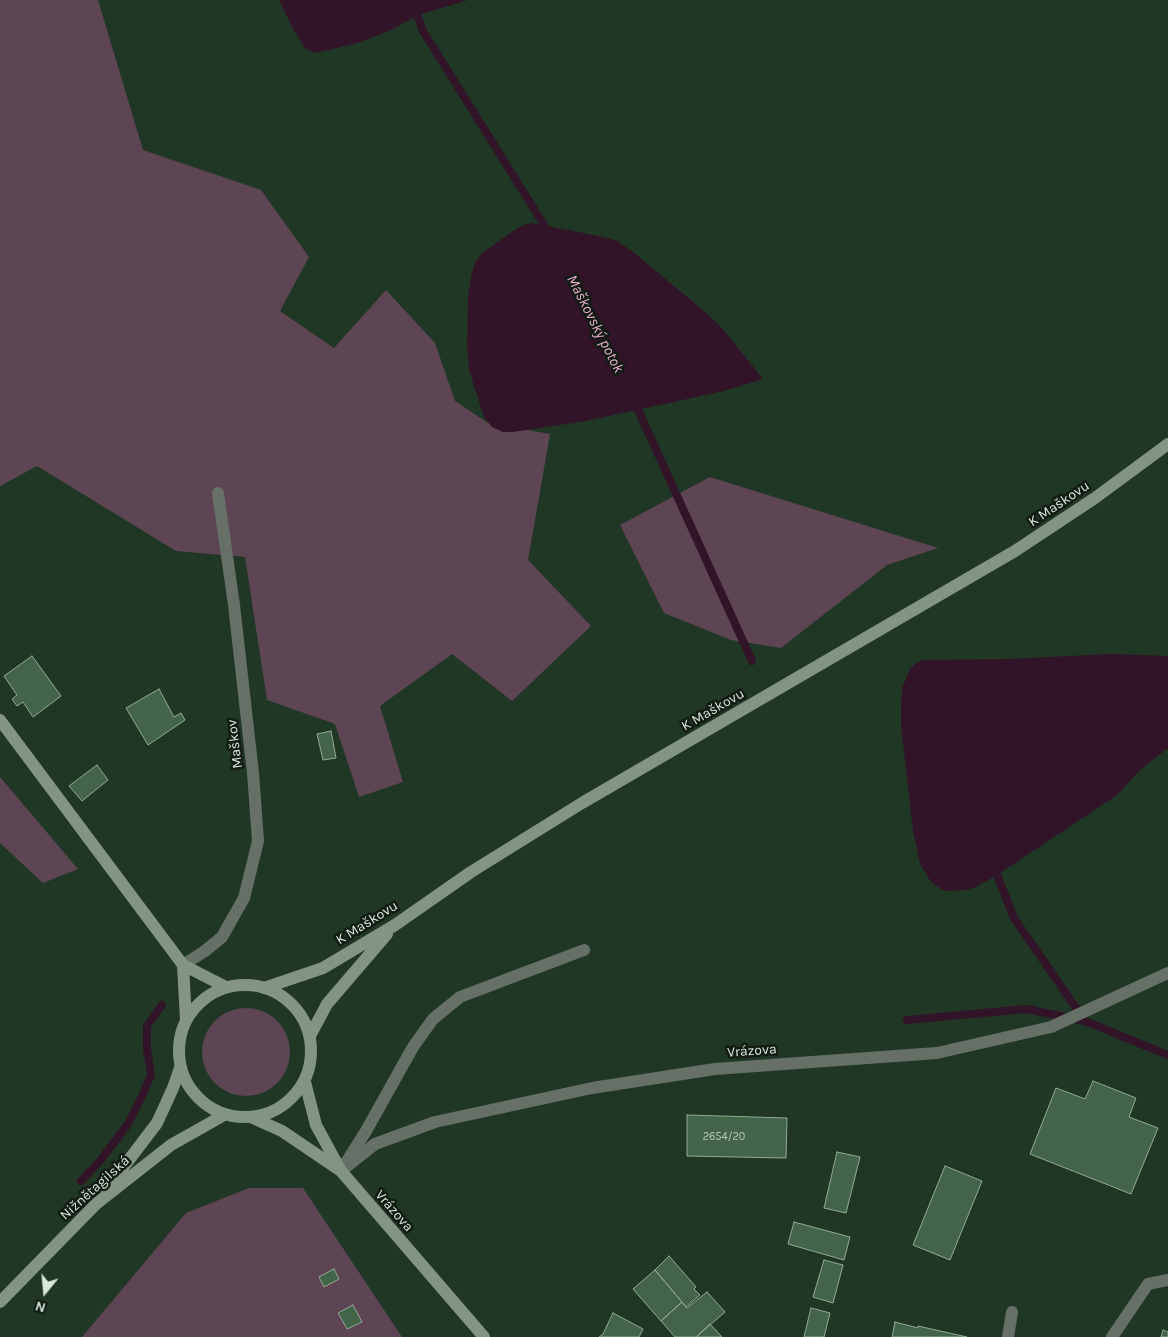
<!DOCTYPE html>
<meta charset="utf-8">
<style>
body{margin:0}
#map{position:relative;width:1168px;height:1337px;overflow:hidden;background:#213725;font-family:Karla,sans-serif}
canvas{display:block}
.north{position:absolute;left:20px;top:1267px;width:50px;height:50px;-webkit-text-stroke:4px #121c13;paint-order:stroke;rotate:197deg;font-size:14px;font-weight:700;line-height:20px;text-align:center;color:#dae8dc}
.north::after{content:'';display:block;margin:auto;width:18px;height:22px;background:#dae8dc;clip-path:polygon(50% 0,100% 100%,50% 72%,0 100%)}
</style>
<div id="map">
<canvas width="1168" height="1337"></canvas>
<div class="north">N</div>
</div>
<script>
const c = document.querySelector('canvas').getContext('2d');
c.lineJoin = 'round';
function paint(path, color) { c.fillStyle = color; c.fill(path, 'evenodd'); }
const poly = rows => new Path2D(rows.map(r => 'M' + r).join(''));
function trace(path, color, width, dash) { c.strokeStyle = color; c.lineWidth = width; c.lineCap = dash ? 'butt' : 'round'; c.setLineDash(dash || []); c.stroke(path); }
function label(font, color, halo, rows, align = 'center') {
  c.font = font + ' Karla,sans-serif'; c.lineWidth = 5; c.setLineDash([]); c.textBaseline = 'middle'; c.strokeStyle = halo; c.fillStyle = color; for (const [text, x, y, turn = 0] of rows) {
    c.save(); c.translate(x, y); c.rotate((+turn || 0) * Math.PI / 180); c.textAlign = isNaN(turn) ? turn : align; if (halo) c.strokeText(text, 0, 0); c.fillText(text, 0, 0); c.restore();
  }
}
paint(poly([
 [0,0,98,0,143,150,261,190,309,257,280,311,334,348,386,290,435,343,455,401,488,423,550,434,528,560,591,626,512,701,452,654,380,706,403,782,359,797,335,724,267,700,245,557,176,551,37,466,0,486],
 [710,477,938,548,887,565,781,648,731,640,664,613,620,525],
 [0,777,78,869,43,883,0,843],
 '202 1052a44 44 0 1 1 88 0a44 44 0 1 1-88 0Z',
 [249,1188,303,1188,402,1337,82,1337,186,1213]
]), '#5e4554');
paint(poly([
 [279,0,468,0,419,15,387,32,354,44,315,53,306,49,293,29],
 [532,223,604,237,617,241,633,252,703,310,722,328,763,379,724,391,586,421,513,432,503,432,492,427,484,417,469,370,467,346,468,297,472,272,476,261,482,253,516,229,526,224],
 [1111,654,1168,656,1168,748,1141,769,1117,795,997,875,976,887,966,890,944,891,931,882,920,864,913,831,901,725,901,699,903,686,910,669,916,663,923,660,1008,659]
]), '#321428');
trace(poly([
 [412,0,423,31,549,233],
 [634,401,752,661],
 [907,1020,1026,1009,1085,1021,1014,918,997,875,998,867],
 [1085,1021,1168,1055],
 [81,1181,100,1161,128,1124,143,1094,151,1075,147,1049,147,1026,162,1005]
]), '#321428', 8);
const building = poly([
 [32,656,61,696,33,717,23,702,17,706,12,699,17,695,4,676,32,656],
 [159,689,174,717,181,713,185,720,148,745,126,708,159,689],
 [331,731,336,758,323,760,317,734,331,731],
 [97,765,108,780,82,801,69,786,97,765],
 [1093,1081,1136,1098,1129,1117,1158,1128,1131,1194,1030,1154,1056,1088,1085,1099,1093,1081],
 [687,1115,787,1118,786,1158,687,1156,687,1115],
 [837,1152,860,1157,846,1213,824,1208,837,1152],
 [945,1166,982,1181,950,1260,913,1245,945,1166],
 [794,1222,850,1237,844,1260,788,1244,794,1222],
 [669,1256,696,1287,694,1289,700,1295,686,1307,655,1270,669,1256],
 [824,1260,843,1265,833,1303,813,1297,824,1260],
 [334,1269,339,1279,324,1287,319,1277,334,1269],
 [655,1270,682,1302,661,1321,633,1289,655,1270],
 [707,1292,725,1312,696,1337,675,1337,661,1321,682,1302,687,1308,707,1292],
 [353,1305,362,1322,347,1329,338,1313,353,1305],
 [811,1308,830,1313,824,1337,804,1337,811,1308],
 [613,1313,643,1329,639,1337,599,1337,603,1334,613,1313],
 [895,1322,918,1328,918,1326,967,1337,892,1337,895,1322],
 [710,1324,722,1337,696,1337,710,1324],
 [1163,1330,1168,1332,1168,1337,1161,1337,1163,1330]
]);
paint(building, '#446449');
trace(building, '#91ab94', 1);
trace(poly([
 [183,965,205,951,222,937,244,898,258,841,253,773,234,605,218,493],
 [342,1169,366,1131,413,1047,433,1019,460,997,584,950],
 [1008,1337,1012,1312],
 [1112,1337,1148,1284,1168,1280]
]), '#667067', 12);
trace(poly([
 [341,1171,375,1144,435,1122,592,1088,715,1069,937,1053,1051,1027,1168,973]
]), '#667067', 12);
trace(poly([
 [0,720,183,965,186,1020],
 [183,965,226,987],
 '179 1051a66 66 0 1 1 132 0a66 66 0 1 1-132 0Z',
 [264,988,323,968,395,925,471,872,582,803,1015,551,1095,498,1168,444],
 [310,1036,327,1004,387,934],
 [305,1082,316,1125,341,1171,484,1337],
 [253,1118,282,1131,341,1171],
 [106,1190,157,1123,173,1088,180,1068],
 [0,1302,96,1204,171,1145,224,1115]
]), '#839485', 12);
label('11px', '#b4c7b7', null, [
 ["2654/20",724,1137]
]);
label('14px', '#dae8dc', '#121c13', [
 ["K Maškovu",1059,504,-34],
 ["K Maškovu",713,710,-30],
 ["Maškov",235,744,-97],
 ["K Maškovu",367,923,-32],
 ["Vrázova",752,1051,-4],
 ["Nižnětagilská",95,1188,-42],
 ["Vrázova",394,1211,49]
]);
label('italic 15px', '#ebaed4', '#121c13', [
 ["Maškovský potok",595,324,63]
]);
</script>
